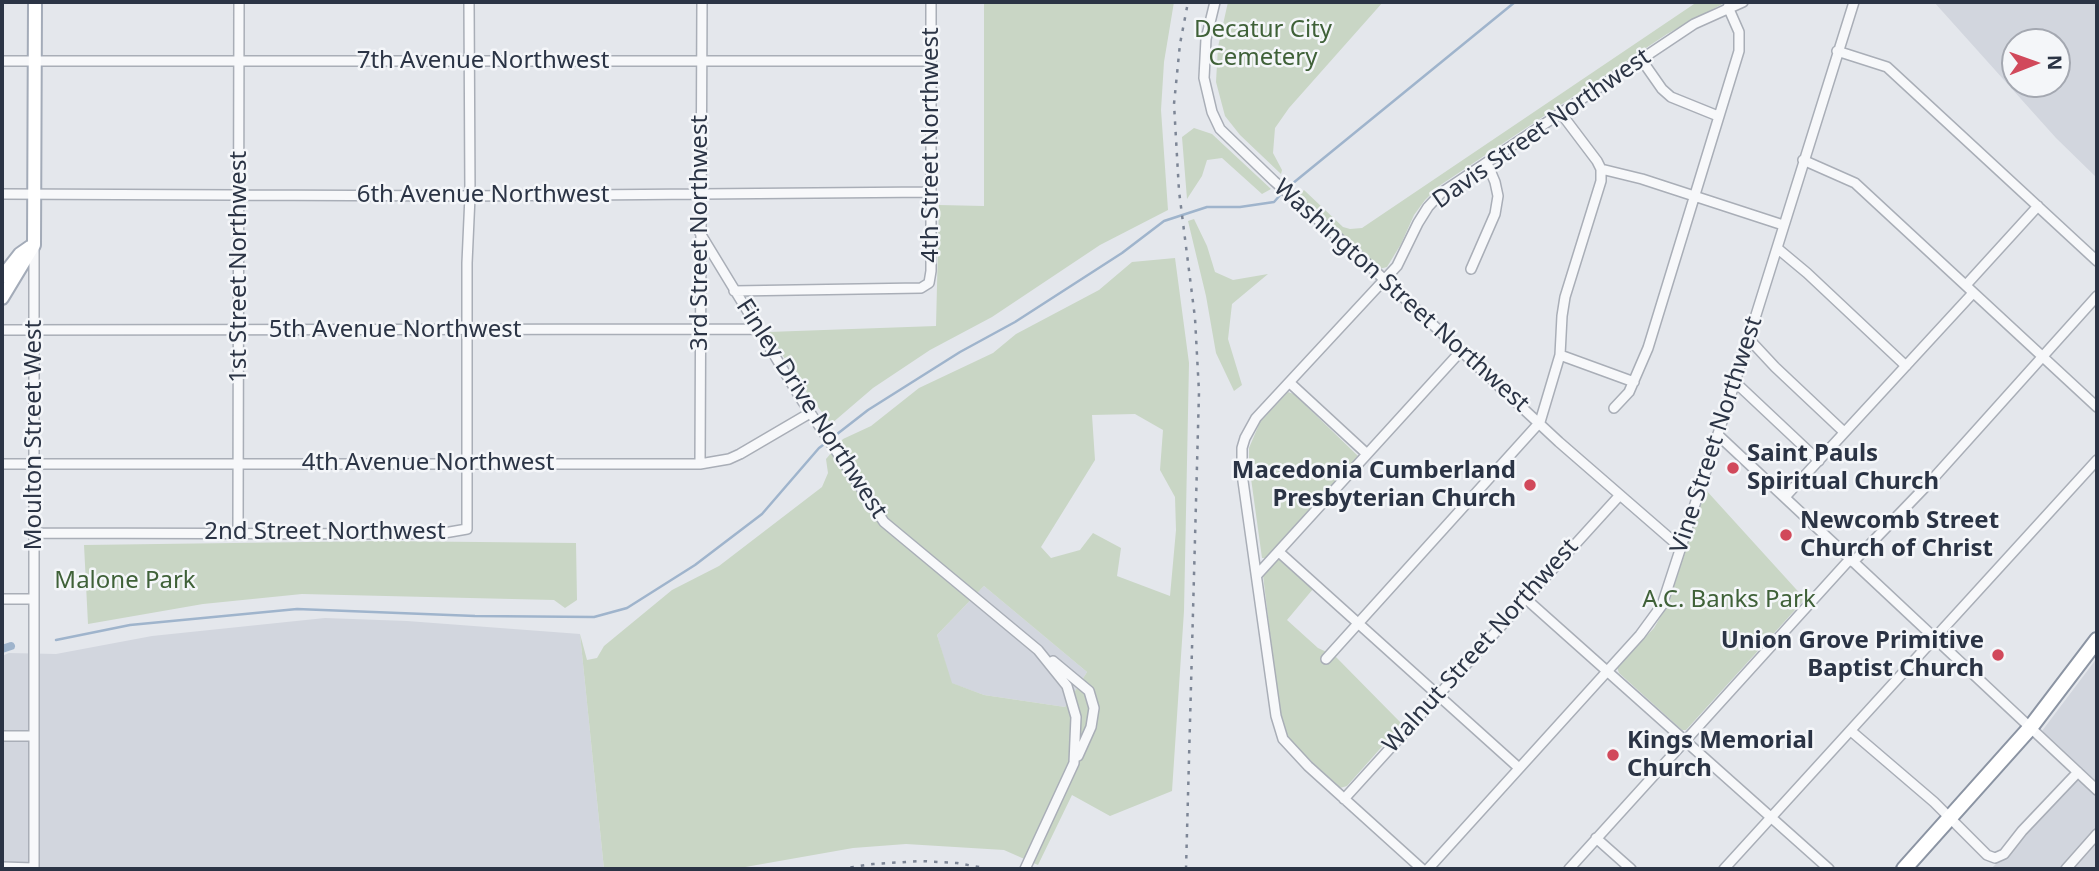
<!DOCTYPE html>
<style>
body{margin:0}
#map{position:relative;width:2099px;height:871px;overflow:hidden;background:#e4e7ec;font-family:"Noto Sans",sans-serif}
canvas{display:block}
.frame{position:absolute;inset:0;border:4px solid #2b3445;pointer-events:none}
.north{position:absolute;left:2001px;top:28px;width:70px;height:70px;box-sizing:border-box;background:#f4f6f9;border:2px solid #a4a8b1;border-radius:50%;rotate:89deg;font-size:19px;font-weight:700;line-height:28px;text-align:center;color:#2b3445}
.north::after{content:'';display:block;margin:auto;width:24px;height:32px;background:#d1495b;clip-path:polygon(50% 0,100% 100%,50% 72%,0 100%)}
</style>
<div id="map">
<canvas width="2099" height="871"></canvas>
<div class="frame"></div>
<div class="north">N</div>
</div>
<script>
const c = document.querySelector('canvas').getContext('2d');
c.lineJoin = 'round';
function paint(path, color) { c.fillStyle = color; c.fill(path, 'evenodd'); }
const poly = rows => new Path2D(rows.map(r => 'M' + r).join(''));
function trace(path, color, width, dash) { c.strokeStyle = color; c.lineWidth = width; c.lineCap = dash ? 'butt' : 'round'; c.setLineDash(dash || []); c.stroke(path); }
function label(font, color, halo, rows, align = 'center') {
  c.font = font + ' "Noto Sans",sans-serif'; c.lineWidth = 5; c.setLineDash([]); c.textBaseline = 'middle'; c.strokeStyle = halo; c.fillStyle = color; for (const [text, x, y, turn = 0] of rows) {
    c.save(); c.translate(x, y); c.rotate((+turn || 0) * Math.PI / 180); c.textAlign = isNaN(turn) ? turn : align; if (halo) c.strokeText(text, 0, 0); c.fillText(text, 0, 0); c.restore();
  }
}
paint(poly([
 [1934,2,2097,2,2097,178,2056,138],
 [2015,42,2057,42,2057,84,2015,84],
 [984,586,1087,672,1065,707,984,695,951,683,937,635],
 [325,618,407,621,580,634,604,869,2,869,2,656,9,653,56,654,152,636],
 [2097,658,2097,869,1991,869,2082,774,2042,731]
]), '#d2d6de');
paint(poly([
 [984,2,1174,2,1164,62,1161,110,1168,210,1100,245,992,317,930,350,873,388,831,424,802,386,768,332,936,326,939,205,984,206],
 [1228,2,1383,2,1289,108,1275,128,1273,153,1282,170,1281,174,1240,135,1225,116,1216,82,1218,47],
 [1697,2,1726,2,1667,34,1439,186,1425,200,1414,215,1401,244,1387,267,1379,269,1374,265,1299,195,1304,190,1343,227,1350,229,1362,228],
 [1194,128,1212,134,1271,189,1262,194,1222,158,1207,160,1202,176,1187,199,1182,137],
 [1194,219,1207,246,1215,272,1233,280,1268,274,1232,304,1228,339,1242,385,1234,391,1216,353,1206,296,1188,221],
 [1175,258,1189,363,1184,611,1172,791,1110,816,1072,795,1038,865,1004,850,906,844,853,848,734,869,604,869,580,634,587,660,597,658,604,646,672,590,719,566,822,487,828,473,826,459,843,439,871,426,919,388,993,353,1016,334,1099,290,1132,262],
 [1135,414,1163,430,1160,470,1175,497,1176,530,1170,596,1117,576,1121,548,1093,533,1080,550,1051,558,1041,547,1095,460,1092,415],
 [984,586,1087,672,1065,707,984,695,952,683,937,635],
 [1288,392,1294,394,1358,456,1266,558,1262,558,1249,464,1249,448,1260,422],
 [1705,489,1805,599,1686,730,1682,730,1619,673,1617,667,1654,628,1669,602],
 [382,541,576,543,577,600,565,608,554,600,302,594,203,604,88,624,84,545],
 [1278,558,1313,589,1287,620,1318,648,1335,656,1402,724,1347,786,1340,788,1293,744,1281,727,1263,575]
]), '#c9d6c5');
trace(poly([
 [1287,188,1515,2],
 [832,438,868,410,960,352,1015,322,1122,253,1164,221,1207,207,1240,207,1274,202,1282,193],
 [56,640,130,625,297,609,475,616,594,617,627,608,695,565,762,514,819,448,827,442]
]), '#9fb4cc', 2.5);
trace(poly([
 [2,649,11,646]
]), '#9fb4cc', 8);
const minor = poly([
 [1215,2,1206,39,1204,78,1212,112,1220,129,1274,181,1359,256,1559,442,1681,548],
 [1837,51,1887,67,2097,261],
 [1641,59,1662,89,1671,97,1718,116],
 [2,61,931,61],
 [1803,160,1855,183,2097,407],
 [1601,169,1642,179,1783,225],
 [2,194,470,196,931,192],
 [700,233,801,399,884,522,1038,650,1067,686,1076,717,1074,763,1025,869],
 [34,248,34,869],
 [1777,248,1807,273,1906,366],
 [1471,269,1495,214,1498,196,1495,182,1487,163],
 [1966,285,2038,206],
 [734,291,921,288,929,283,931,271,931,2],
 [2,330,757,329],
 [1748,338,1775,367,1844,432],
 [1560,355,1634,382],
 [1735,382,1819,461],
 [1290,383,1367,454],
 [1614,408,1629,392,1648,348,1739,51,1739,32,1728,7],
 [1718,435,2097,790],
 [2,464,700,464,729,459,740,454,810,413],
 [700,464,702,2],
 [1785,497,1973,293],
 [238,532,239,2],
 [34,533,398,534,444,533,467,529,467,263,470,196,469,2],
 [1279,552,1519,768],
 [1853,562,1930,482,2097,296],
 [1257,575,1461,351],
 [1525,598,1829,869],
 [2,599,34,599],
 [1326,659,1540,422,1560,355,1562,316,1565,297,1601,181,1601,169,1597,161,1560,112],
 [1053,661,1089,691,1094,708,1091,727,1078,756],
 [1851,731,1934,802,1987,855,1995,858,2004,854,2022,831,2078,772],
 [2,736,34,736],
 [1344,799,1620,495],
 [1596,838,1631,869],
 [2,867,34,868],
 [1422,869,1308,766,1283,739,1276,716,1242,474,1242,448,1245,438,1256,418,1397,266,1418,223,1428,207,1441,193,1694,24,1743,2],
 [1428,869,1640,635,1662,605,1735,382,1854,2],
 [1569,869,1850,559],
 [1724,869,2097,460],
 [2066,869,2097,834]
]);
const major = poly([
 [2,277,20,254,30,247],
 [2,298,34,245,35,2]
]);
const highway = poly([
 [1904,869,2030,728,2097,640]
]);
trace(minor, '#a9aeb7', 12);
trace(major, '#a3abb8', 16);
trace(highway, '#8b94a3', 18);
trace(minor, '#f7f8fa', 9);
trace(major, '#fff', 12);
trace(highway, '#fff', 14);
trace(poly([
 [840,869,873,864,921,861,957,863,990,869],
 [1186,869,1199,392,1195,318,1179,191,1174,104,1180,44,1188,2]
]), '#7d8696', 2.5, [3.5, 7]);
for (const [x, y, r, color] of [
 [1733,468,7,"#d1495b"],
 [1530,485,7,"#d1495b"],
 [1786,535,7,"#d1495b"],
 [1998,655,7,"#d1495b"],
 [1613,755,7,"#d1495b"]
]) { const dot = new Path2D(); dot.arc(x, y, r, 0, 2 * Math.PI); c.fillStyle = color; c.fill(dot); trace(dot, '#f4f6f9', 2.5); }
label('24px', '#3f6138', '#f4f6f9', [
 ["Decatur City",1263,30],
 ["Cemetery",1263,58],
 ["Malone Park",125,581],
 ["A.C. Banks Park",1729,600]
]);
label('24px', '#2b3445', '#f4f6f9', [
 ["7th Avenue Northwest",483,61],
 ["Davis Street Northwest",1542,129,-35],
 ["4th Street Northwest",931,145,-90],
 ["6th Avenue Northwest",483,195],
 ["3rd Street Northwest",700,233,-90],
 ["1st Street Northwest",239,267,-90],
 ["Washington Street Northwest",1401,296,42],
 ["5th Avenue Northwest",395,330],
 ["Finley Drive Northwest",811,409,57],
 ["Moulton Street West",34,435,-90],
 ["Vine Street Northwest",1717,435,-72],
 ["4th Avenue Northwest",428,463],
 ["2nd Street Northwest",325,532],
 ["Walnut Street Northwest",1481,646,-48]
]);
label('bold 24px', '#2b3445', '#f4f6f9', [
 ["Saint Pauls",1747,454],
 ["Spiritual Church",1747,482],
 ["Macedonia Cumberland",1516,471,"right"],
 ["Presbyterian Church",1516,499,"right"],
 ["Newcomb Street",1800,521],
 ["Church of Christ",1800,549],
 ["Union Grove Primitive",1984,641,"right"],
 ["Baptist Church",1984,669,"right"],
 ["Kings Memorial",1627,741],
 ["Church",1627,769]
], 'left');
</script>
